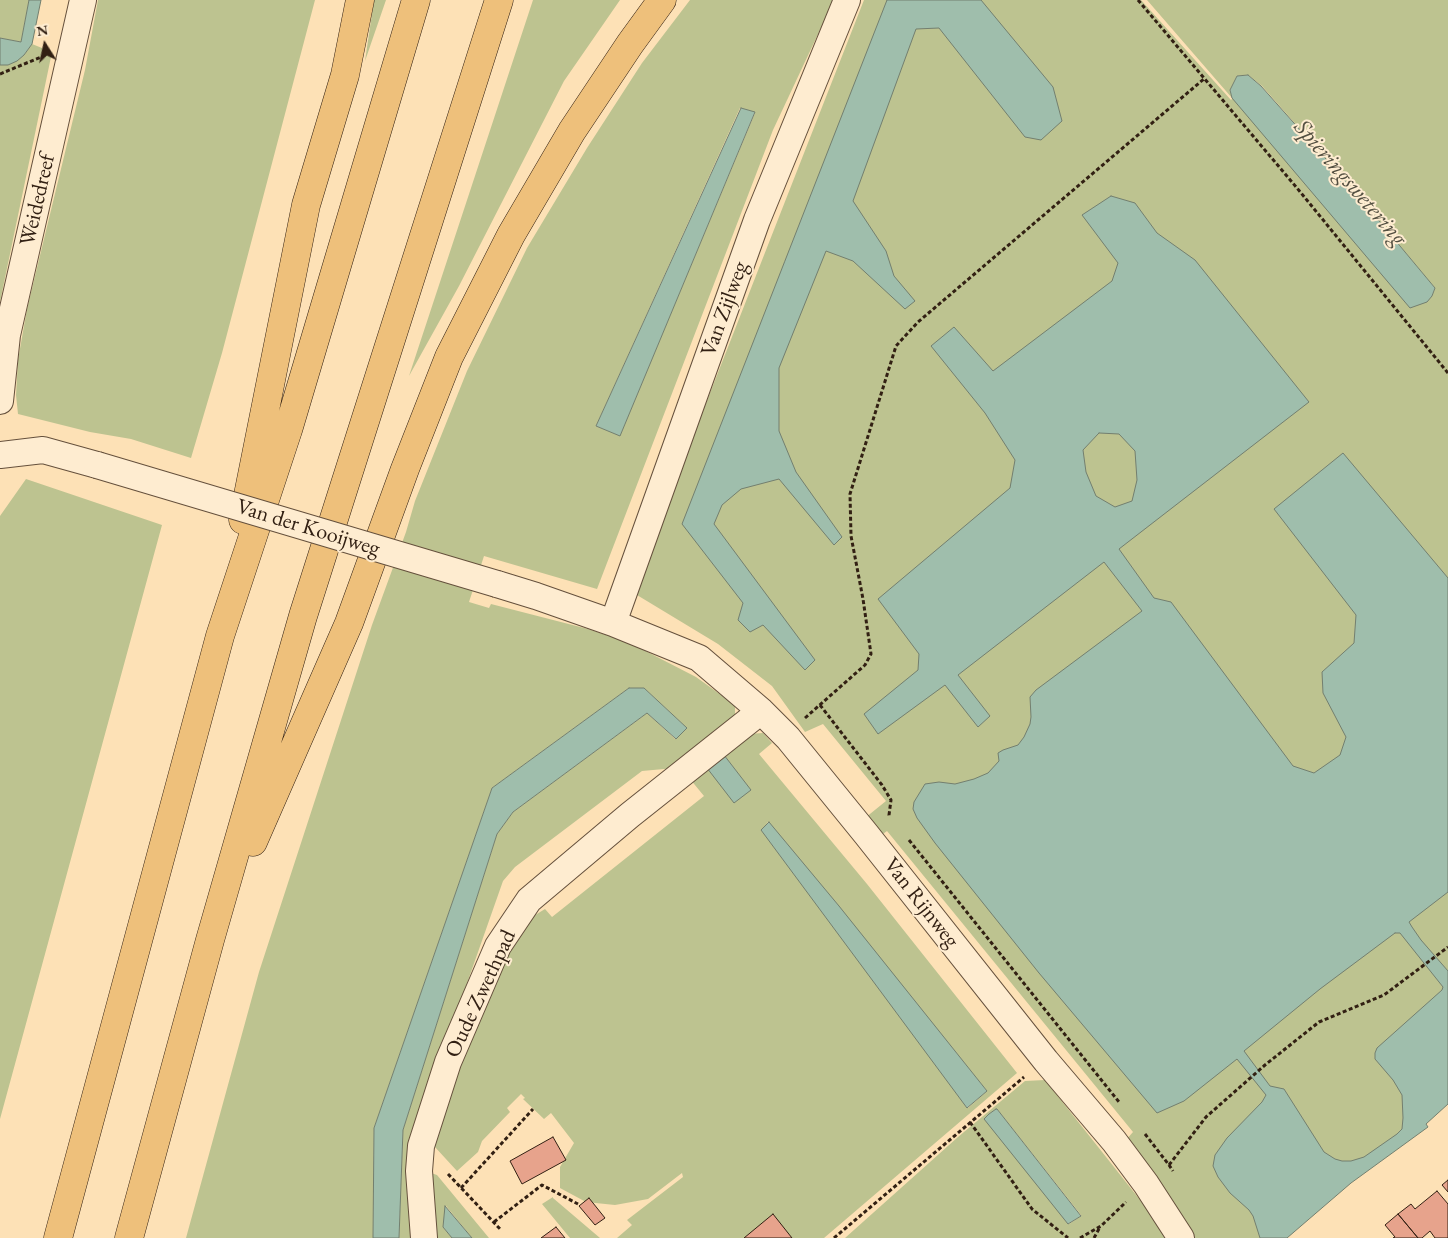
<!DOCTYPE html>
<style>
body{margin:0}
#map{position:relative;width:1448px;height:1238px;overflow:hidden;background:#fde1b6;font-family:"EB Garamond",serif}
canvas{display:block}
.north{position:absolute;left:20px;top:20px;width:50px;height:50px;-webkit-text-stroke:4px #feecd0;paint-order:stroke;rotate:350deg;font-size:14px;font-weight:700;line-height:20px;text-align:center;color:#322013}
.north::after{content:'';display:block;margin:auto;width:18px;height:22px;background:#322013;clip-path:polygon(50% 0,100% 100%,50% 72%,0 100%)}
</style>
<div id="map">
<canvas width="1448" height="1238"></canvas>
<div class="north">N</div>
</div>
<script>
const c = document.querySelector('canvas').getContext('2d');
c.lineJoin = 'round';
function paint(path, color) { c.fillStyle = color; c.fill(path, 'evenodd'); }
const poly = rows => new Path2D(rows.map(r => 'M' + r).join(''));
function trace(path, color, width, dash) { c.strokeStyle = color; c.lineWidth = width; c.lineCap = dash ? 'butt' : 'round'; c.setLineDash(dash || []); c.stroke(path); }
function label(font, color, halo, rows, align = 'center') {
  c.font = font + ' "EB Garamond",serif'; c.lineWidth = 4; c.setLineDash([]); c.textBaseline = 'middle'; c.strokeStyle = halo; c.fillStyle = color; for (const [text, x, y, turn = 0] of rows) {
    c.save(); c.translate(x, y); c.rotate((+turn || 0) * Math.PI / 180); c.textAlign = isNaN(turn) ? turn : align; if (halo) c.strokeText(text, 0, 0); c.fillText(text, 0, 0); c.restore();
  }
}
paint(poly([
 [0,0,29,0,21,42,0,38],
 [98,0,315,0,222,353,191,458,131,439,90,432,18,414,16,395,18,360,27,309,85,70],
 [374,0,386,0,365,61],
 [533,0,620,0,564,81,459,286,409,376],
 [690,0,834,0,773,130,597,589,484,556,469,602,489,608,491,604,588,629,630,643,696,677,735,705,735,720,675,768,642,771,515,867,503,881,440,1060,413,1238,399,1238,403,1130,497,834,513,812,647,713,675,739,687,728,644,688,629,688,492,788,374,1128,373,1238,186,1238,259,972,372,625,406,532,415,501,467,371,527,248,587,148,642,63],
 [740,108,755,113,620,435,596,426],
 [864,0,1141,0,1231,100,1246,84,1428,300,1432,296,1435,288,1350,186,1262,86,1248,75,1237,76,1230,90,1232,98,1147,0,1448,0,1448,1092,1415,1125,1282,1238,1193,1238,1161,1188,1126,1140,1133,1132,887,831,879,837,868,824,865,818,886,801,823,724,805,732,772,686,718,644,632,592],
 [32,44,52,52,0,302,0,65,8,65,24,55],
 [26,479,162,525,0,1119,0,516],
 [763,733,772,743,759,754,867,884,1017,1073,824,1238,617,1238,632,1225,627,1220,683,1177,682,1173,648,1199,615,1205,586,1202,560,1188,560,1167,574,1143,551,1113,544,1119,523,1099,525,1098,521,1094,507,1108,510,1112,482,1141,478,1152,457,1171,434,1146,434,1130,500,953,527,920,545,909,552,917,704,796,690,779,707,768,750,790,724,755,749,734],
 [768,822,987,1091,968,1108,762,830],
 [1045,1080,1152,1215,1167,1238,845,1238,958,1137,1025,1081],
 [997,1109,1081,1215,1081,1216,1069,1224,989,1114],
 [431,1173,437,1175,489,1238,472,1238,446,1206,443,1227,452,1238,432,1238],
 [553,1197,553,1198,600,1238,570,1238,542,1204]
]), '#bdc390');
const water = poly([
 [29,0,41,0,32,44,24,55,17,61,8,65,0,65,0,38,21,42,29,0],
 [887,0,981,0,1053,87,1062,121,1041,140,1025,137,939,28,916,29,853,201,886,251,894,276,915,301,905,309,853,261,826,251,779,368,779,431,796,472,842,537,834,545,779,479,741,489,722,505,714,524,815,660,805,670,763,625,750,632,738,620,743,603,682,524,887,0],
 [1248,75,1261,86,1350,186,1435,288,1432,296,1427,302,1410,308,1232,98,1230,90,1237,76,1248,75],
 [741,108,755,112,620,436,596,426,741,108],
 [1111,196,1135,203,1157,233,1195,260,1309,402,1119,549,1154,598,1171,602,1293,766,1314,773,1340,755,1346,737,1323,693,1322,672,1354,643,1356,615,1274,509,1343,453,1448,578,1448,892,1409,922,1412,927,1421,940,1448,971,1448,1104,1426,1124,1428,1127,1351,1183,1287,1238,1260,1238,1253,1216,1249,1210,1230,1193,1218,1177,1213,1166,1215,1155,1227,1138,1262,1102,1266,1095,1237,1059,1184,1101,1157,1113,1039,973,935,843,917,818,913,809,914,802,925,784,939,782,955,784,974,779,988,773,999,761,998,753,1003,750,1018,745,1024,737,1030,724,1031,717,1030,697,1036,690,1142,611,1104,562,958,675,990,716,978,727,945,685,878,734,864,714,918,670,919,654,878,599,1010,488,1015,460,985,413,931,346,954,327,993,371,1112,281,1118,263,1082,215,1111,196],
 [1099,433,1119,434,1135,451,1137,480,1132,501,1115,507,1096,496,1086,472,1083,450,1099,433],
 [1395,933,1400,933,1443,987,1442,990,1377,1048,1375,1053,1375,1059,1393,1080,1402,1095,1403,1118,1402,1129,1397,1134,1364,1157,1351,1161,1342,1161,1335,1159,1324,1152,1284,1089,1270,1086,1244,1051,1320,989,1395,933],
 [629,688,644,688,687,728,676,739,647,713,513,812,497,834,403,1130,399,1238,373,1238,374,1128,492,788,629,688],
 [724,755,751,790,734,803,707,768,724,755],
 [769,822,839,906,987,1091,967,1108,761,830,769,822],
 [996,1109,997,1109,1081,1216,1068,1224,984,1119,989,1114,996,1109],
 [445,1206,472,1238,452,1238,443,1227,445,1206]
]);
paint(water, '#9fbeac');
trace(water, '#737f6f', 1);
const building = poly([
 [553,1137,566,1160,522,1184,510,1161,553,1137],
 [1448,1180,1448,1192,1442,1185,1448,1180],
 [1437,1191,1448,1204,1448,1238,1435,1238,1430,1231,1422,1238,1418,1238,1398,1214,1411,1204,1415,1209,1437,1191],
 [589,1198,605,1218,595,1225,579,1206,589,1198],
 [773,1214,792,1238,744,1238,773,1214],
 [1398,1214,1418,1238,1393,1238,1395,1237,1385,1225,1398,1214],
 [556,1227,565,1238,541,1238,556,1227]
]);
paint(building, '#e7a38c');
trace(building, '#322013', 1);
const street = poly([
 [0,401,7,335,83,0],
 [0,455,43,450,97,465],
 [497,584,536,596,613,623,699,658,761,711,788,738,866,834,1046,1061,1114,1141,1146,1184,1181,1238],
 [613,623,757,220,847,0],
 [424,1238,419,1171,421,1146,448,1062,498,946,529,900,630,815,761,711]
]);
const highway = poly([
 [243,520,306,205,345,75,360,0],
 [253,842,349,623,405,469,449,357,511,235,572,131,630,44,662,0],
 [58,1238,220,636,288,430,416,0],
 [129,1238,210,940,303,616,499,0]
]);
trace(street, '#65503c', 28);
trace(highway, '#322013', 29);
trace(poly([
 [1138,0,1297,188,1448,373],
 [0,74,41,57],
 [820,705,882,785,891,800,889,815,890,817],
 [805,718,865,665,871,654,863,599,851,536,850,494,896,346,918,322,1205,78],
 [909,840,1119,1102],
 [970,1122,1032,1209,1068,1238],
 [1145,1134,1169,1165,1173,1171],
 [1169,1165,1206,1117,1265,1065,1319,1022,1384,995,1448,947],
 [448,1174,501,1230],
 [461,1188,533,1109],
 [494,1222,542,1185,578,1204],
 [834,1238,1024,1077],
 [1080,1238,1101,1226,1126,1202],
 [1094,1238,1100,1227]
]), '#322013', 3, [4, 2.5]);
trace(street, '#feecd0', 26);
trace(highway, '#eec07b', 28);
const streetBridge = poly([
 [97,465,497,584]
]);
trace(streetBridge, '#65503c', 28, []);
trace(streetBridge, '#feecd0', 26);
label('22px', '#322013', '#feecd0', [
 ["Weidedreef",38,200,-77],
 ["Van Zijlweg",725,309,-70],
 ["Van der Kooijweg",308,528,17],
 ["Van Rijnweg",921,903,52],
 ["Oude Zwethpad",481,994,-65]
]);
label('italic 24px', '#534f41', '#feecd0', [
 ["Spieringswetering",1350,183,49]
]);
</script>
